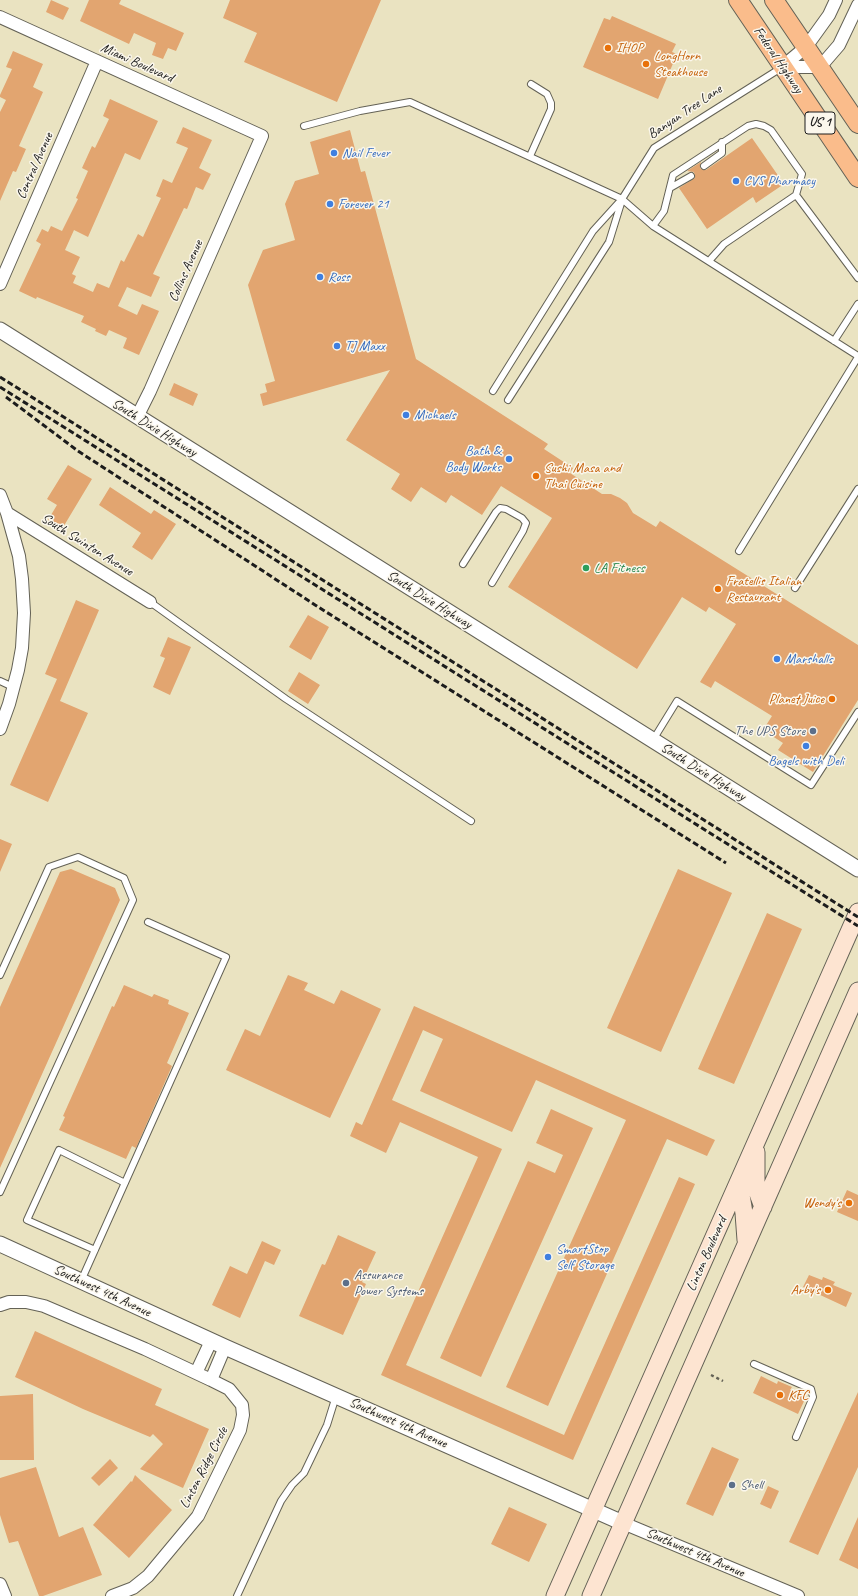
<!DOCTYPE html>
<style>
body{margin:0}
canvas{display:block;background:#eae3c1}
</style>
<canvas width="858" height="1596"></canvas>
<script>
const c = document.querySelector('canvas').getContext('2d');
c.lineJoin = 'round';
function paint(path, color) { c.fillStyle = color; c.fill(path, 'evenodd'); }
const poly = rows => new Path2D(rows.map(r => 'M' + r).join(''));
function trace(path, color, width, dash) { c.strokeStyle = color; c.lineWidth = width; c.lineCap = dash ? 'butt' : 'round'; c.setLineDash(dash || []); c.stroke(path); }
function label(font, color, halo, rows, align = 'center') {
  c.font = font + ' Caveat,sans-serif'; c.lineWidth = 3; c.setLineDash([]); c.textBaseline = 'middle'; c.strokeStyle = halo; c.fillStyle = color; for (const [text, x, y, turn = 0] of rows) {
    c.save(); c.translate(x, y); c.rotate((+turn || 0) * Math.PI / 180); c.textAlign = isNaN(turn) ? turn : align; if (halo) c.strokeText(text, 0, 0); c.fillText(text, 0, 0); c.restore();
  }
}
paint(poly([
 [51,0,69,8,63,20,46,12],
 [89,0,121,0,119,4,184,33,176,51,168,48,163,59,152,55,156,43,134,33,129,44,80,21],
 [230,0,381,0,337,102,244,62,257,33,223,18],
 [612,16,676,44,672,52,677,54,658,99,583,67,604,18,610,20],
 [13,51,43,64,33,87,43,92,19,146,26,149,16,172,13,171,0,201,0,112,6,100,0,97,0,95,12,69,6,67],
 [110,99,158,121,140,160,125,153,88,237,74,230,65,250,80,257,72,274,76,276,73,283,93,292,97,283,109,288,121,260,124,262,138,234,143,237,161,198,156,196,163,179,172,183,188,148,176,143,183,127,212,140,199,168,211,174,203,190,196,187,187,209,184,208,153,274,160,277,151,297,127,287,118,306,137,315,142,304,159,311,139,355,123,348,127,338,109,330,106,336,95,331,96,329,81,322,84,316,37,297,36,299,19,291,41,244,36,241,42,229,48,232,51,226,62,231,78,199,76,198,88,171,82,168,92,146,95,148,109,119,103,116],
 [350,130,361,172,365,171,416,359,548,444,544,449,573,468,570,473,602,494,611,494,620,498,627,503,633,513,656,527,660,521,858,645,858,700,813,772,778,750,783,743,763,730,772,716,715,681,711,688,700,682,736,624,709,607,706,612,682,597,637,669,508,587,552,518,501,486,482,515,451,495,446,503,421,487,411,502,391,489,400,474,346,440,390,370,263,406,260,394,267,392,265,384,275,381,248,285,263,250,295,240,285,204,295,181,319,174,310,142],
 [752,138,784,184,756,203,753,197,707,229,679,188,695,178,694,172,687,171,701,162,700,168,703,170,706,170],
 [174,383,198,394,193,406,169,395],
 [68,465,92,479,62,529,48,520,57,505,47,499],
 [110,487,151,514,154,510,176,524,152,560,132,547,141,533,99,505],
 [76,600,99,610,60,701,88,713,48,802,10,785,57,679,45,674],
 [308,615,329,627,311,660,289,647],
 [168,637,191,647,170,695,153,687,165,658,160,656],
 [299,672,320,685,308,704,288,691],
 [0,839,12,844,0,872],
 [71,869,115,888,120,900,0,1168,0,1007,60,872],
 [678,869,732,893,661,1052,607,1028],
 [767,913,802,929,734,1084,698,1069],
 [288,975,308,983,304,990,334,1004,341,990,381,1009,330,1118,226,1070,245,1029,260,1036],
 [124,985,152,997,154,994,169,1000,168,1004,189,1013,167,1063,172,1066,136,1148,132,1146,126,1159,59,1130,65,1117,63,1116,112,1006,114,1007],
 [414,1006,715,1140,707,1156,667,1139,548,1406,506,1387,626,1120,536,1080,512,1132,420,1091,443,1039,423,1030,392,1100,502,1149,406,1365,564,1435,679,1177,695,1184,573,1460,381,1375,478,1157,400,1122,386,1153,350,1136,356,1122,362,1125],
 [551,1109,593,1128,481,1377,440,1358,528,1161,555,1173,563,1155,536,1143],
 [847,1190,858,1195,858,1221,837,1212],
 [338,1235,376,1252,362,1282,366,1284,343,1335,299,1316,322,1264,325,1265],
 [262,1241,281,1250,274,1265,265,1261,240,1318,212,1305,230,1266,247,1274],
 [809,1275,822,1280,823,1277,835,1282,833,1285,852,1293,846,1307,803,1287],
 [35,1331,162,1389,155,1405,209,1429,183,1488,140,1469,163,1444,153,1434,150,1437,83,1409,15,1377],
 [761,1376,777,1384,778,1381,792,1387,790,1390,806,1397,798,1414,753,1393],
 [858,1392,858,1467,818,1555,789,1542],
 [33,1394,34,1460,0,1460,0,1396],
 [712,1447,739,1459,713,1516,686,1504],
 [110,1459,118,1468,99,1486,91,1478],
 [36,1467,59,1537,83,1527,102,1575,43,1596,39,1596,18,1541,9,1543,0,1515,0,1478],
 [135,1475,172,1510,129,1558,93,1525,131,1481,132,1482],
 [768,1486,779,1491,771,1509,760,1504],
 [509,1507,547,1524,529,1562,491,1544],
 [858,1517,858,1569,839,1560]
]), '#e2a570');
const service = poly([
 [304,126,360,111,410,102,622,199,653,226,858,356],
 [530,156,551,109,551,103,547,94,531,84],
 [704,166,722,153,722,142],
 [670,188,691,176],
 [653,226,664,211,673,175,748,126,756,124,764,126,771,130,802,174,796,195],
 [709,261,724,244,796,195,858,278],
 [834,341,858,304],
 [493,391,593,231,622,199,654,148,781,68],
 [508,400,609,242,622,200],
 [739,551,858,357],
 [463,564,496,512,500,508,506,509,522,518,526,523,523,531,492,583],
 [795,588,858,489],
 [150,602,286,699,471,821],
 [0,681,13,687],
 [653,740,677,701,811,785,858,712],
 [0,975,49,867,78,857,124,878,133,900,0,1192],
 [95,1250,27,1220,59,1150,125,1183],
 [81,1281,226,957,148,922],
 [754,1364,811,1389,813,1397,796,1437],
 [237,1596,281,1501,292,1485,304,1473,327,1425,336,1396]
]);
const minor = poly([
 [0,17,262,136,150,391,137,417],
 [782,67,820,67,839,45,858,5],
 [782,67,806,47,829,15,836,0],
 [0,284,97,61],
 [0,495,7,513,19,556,22,579,24,613,22,648,18,670,9,704,0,729],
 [7,513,150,602],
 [0,1305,9,1302,26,1302,44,1306,145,1349,211,1380,229,1389,242,1405,243,1415,240,1430,198,1516,148,1576,133,1588,112,1596],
 [196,1373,211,1341],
 [211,1380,225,1347],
 [623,1523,798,1596],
 [0,1584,5,1596]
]);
const tertiary = poly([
 [0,330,858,869],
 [0,1244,225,1347,623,1523]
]);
const secondary = poly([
 [756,1152,756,1188,763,1207],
 [739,1183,744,1213,746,1240],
 [555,1596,858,912],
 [591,1596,858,991]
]);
const primary = poly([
 [738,0,858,178],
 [774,0,858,124]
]);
trace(service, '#646256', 8);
trace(minor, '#646256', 14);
trace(tertiary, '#646256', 17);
trace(secondary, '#646256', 19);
trace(primary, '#646256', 20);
trace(poly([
 [711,1375,723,1381]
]), '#646256', 2.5, [3, 3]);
trace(service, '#fff', 6);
trace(minor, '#fff', 12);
trace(tertiary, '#fff', 15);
trace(secondary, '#fde4d1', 17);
trace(primary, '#fabc8b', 18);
trace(poly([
 [0,377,858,917],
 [0,387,858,926],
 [6,397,78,451,323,610,726,863]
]), '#1c1c1c', 3, [6, 3]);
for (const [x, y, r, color] of [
 [608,48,4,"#e8710a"],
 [646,64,4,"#e8710a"],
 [334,153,4,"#3f7fe0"],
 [736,181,4,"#3f7fe0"],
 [330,204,4,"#3f7fe0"],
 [320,277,4,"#3f7fe0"],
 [337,346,4,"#3f7fe0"],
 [406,415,4,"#3f7fe0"],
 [509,459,4,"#3f7fe0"],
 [536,476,4,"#e8710a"],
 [586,568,4,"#2e9e5b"],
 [718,589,4,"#e8710a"],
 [777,659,4,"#3f7fe0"],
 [832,699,4,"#e8710a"],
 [813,731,4,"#5c6f8a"],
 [806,746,4,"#3f7fe0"],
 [849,1203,4,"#e8710a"],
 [548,1257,4,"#3f7fe0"],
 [346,1283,4,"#5c6f8a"],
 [828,1290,4,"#e8710a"],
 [780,1395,4,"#e8710a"],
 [732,1485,4,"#5c6f8a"]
]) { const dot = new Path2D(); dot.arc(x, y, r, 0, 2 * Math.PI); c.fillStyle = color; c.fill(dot); trace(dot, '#fbf7ec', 1.5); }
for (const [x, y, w] of [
 [820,123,30]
]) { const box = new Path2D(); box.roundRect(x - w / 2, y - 11, w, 22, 3); c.fillStyle = '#fbf7ec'; c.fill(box); trace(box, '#1c1c1c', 1); }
label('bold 13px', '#1c1c1c', null, [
 ["US 1",820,123]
]);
label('14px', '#c56008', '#fbf7ec', [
 ["IHOP",616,48],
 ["LongHorn",654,56],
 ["Steakhouse",654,72],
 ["Sushi Masa and",544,468],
 ["Thai Cuisine",544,484],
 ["Fratellis Italian",726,581],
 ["Restaurant",726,597],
 ["Planet Juice",824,699,"right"],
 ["Wendy's",841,1203,"right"],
 ["Arby's",820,1290,"right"],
 ["KFC",788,1395]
], 'left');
label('14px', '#1c1c1c', '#fbf7ec', [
 ["Federal Highway",778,60,56],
 ["Miami Boulevard",137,63,24],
 ["Banyan Tree Lane",685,112,-34],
 ["Central Avenue",35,166,-66],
 ["Collins Avenue",186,271,-66],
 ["South Dixie Highway",154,428,32],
 ["South Swinton Avenue",87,545,32],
 ["South Dixie Highway",429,600,32],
 ["South Dixie Highway",703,772,32],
 ["Linton Boulevard",707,1254,-66],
 ["Southwest 4th Avenue",102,1291,25],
 ["Southwest 4th Avenue",398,1423,24],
 ["Linton Ridge Circle",204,1468,-63],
 ["Southwest 4th Avenue",695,1553,23]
]);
label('14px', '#366cbe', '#fbf7ec', [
 ["Nail Fever",342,153],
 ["CVS Pharmacy",744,181],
 ["Forever 21",338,204],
 ["Ross",328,277],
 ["TJ Maxx",345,346],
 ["Michaels",414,415],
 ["Bath &",501,451,"right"],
 ["Body Works",501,467,"right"],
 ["Marshalls",785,659],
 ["Bagels with Deli",806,761,"center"],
 ["SmartStop",556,1249],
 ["Self Storage",556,1265]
], 'left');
label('14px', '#27864d', '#fbf7ec', [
 ["LA Fitness",594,568]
], 'left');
label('14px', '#4e5e75', '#fbf7ec', [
 ["The UPS Store",805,731,"right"],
 ["Assurance",354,1275],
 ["Power Systems",354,1291],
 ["Shell",740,1485]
], 'left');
</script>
